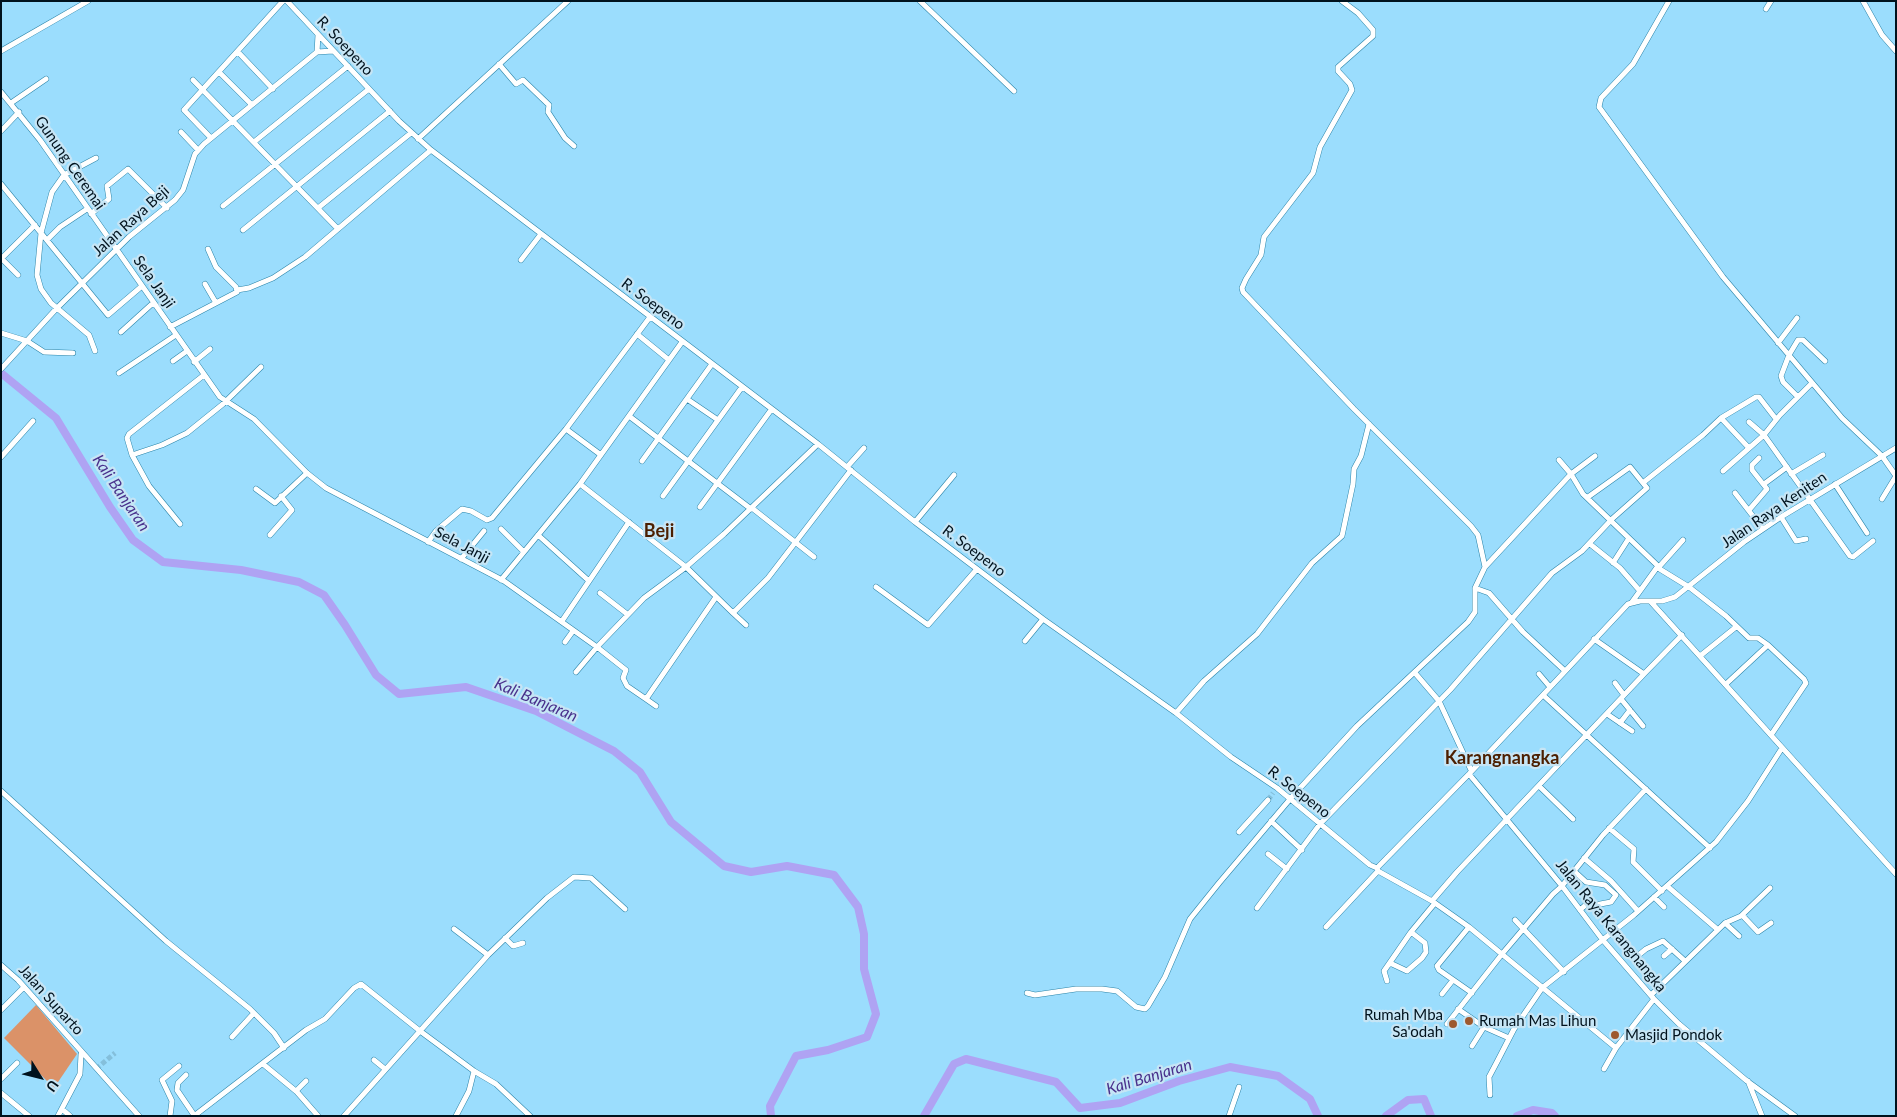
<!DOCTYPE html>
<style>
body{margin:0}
#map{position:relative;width:1897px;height:1117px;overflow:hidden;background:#9bddfd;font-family:Lato,sans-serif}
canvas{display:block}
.frame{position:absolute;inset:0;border:2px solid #00121d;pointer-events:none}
.north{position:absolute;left:15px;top:1052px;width:50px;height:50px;-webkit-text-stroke:4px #c6e5f5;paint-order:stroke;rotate:126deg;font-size:14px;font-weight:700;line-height:20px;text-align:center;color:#00121d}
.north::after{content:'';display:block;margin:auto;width:18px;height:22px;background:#00121d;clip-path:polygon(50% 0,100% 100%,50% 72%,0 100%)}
</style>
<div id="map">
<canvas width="1897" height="1117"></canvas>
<div class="frame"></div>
<div class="north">U</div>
</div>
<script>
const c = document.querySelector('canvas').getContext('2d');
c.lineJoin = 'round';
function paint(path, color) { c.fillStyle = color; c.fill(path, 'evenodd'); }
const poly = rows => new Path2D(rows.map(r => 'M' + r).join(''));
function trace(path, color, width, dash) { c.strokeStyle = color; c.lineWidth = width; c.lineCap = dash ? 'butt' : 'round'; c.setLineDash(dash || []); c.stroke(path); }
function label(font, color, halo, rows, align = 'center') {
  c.font = font + ' Lato,sans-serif'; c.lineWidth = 4.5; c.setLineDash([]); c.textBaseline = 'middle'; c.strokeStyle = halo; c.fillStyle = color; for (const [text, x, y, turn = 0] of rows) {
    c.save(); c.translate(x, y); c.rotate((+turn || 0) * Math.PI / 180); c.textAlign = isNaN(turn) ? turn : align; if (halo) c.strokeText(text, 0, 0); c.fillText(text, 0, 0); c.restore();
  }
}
paint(poly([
 [36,1005,77,1054,54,1088,4,1038]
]), '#db9268');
trace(poly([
 [1,373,56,418,110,507,133,540,163,562,241,570,299,582,324,595,345,625,376,675,399,694,466,687,536,711,614,751,640,772,671,822,724,866,751,872,787,866,834,875,858,907,864,934,864,969,876,1014,867,1037,828,1050,796,1056,770,1106,771,1116],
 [924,1116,954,1064,966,1059,1056,1082,1080,1108,1120,1103,1179,1081,1230,1067,1278,1076,1310,1099,1318,1116],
 [1386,1116,1408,1100,1424,1099,1431,1116],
 [1517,1116,1533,1110,1552,1113,1555,1116]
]), '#afa3f3', 8);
trace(poly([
 [1268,800,1273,793],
 [96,1069,115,1053]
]), '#84bfdb', 5, [5, 2.5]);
const minor = poly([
 [287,1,399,121,431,150,818,444,915,522,1043,619,1176,713,1231,757,1277,788,1370,865,1377,868,1469,774,1628,604,1640,601,1662,601,1675,597,1744,542,1781,517,1896,448],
 [920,1,1014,91],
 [1342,1,1358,13,1373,30,1373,36,1338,67,1338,71,1350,84,1352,90,1320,147,1313,173,1264,237,1261,255,1246,279,1242,288,1243,292,1354,409,1471,526,1478,535,1485,567],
 [1669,1,1633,64,1601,98,1599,107,1723,277,1842,418,1882,456,1896,476],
 [1863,1,1882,35,1896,51],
 [1766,9,1771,1],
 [1,51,88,1],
 [238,52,273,89],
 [317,52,318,35],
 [499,64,516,84,523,80,549,105,548,112,565,138,574,146],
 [220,73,252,105],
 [193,80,338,229],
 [1,92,40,140,220,397,254,419,307,473,326,488,504,581,597,647,644,598,686,567,724,534,818,444],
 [11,103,46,79],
 [1,131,19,112],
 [181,132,198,150],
 [211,138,184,110,283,1],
 [418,139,568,1],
 [254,142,348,66],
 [1,184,108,315,142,286],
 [223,206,369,89],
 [318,208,411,133],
 [91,214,109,199,107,186,128,169,167,208],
 [243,230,390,111],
 [47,240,60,227,87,209],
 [1,259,35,225],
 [2,259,18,275],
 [521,260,541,234],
 [205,284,216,303],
 [237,290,249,288,273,278,305,257,431,150],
 [170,327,237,292,236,287,216,267,208,249],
 [121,332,153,303],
 [1,333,27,341,44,352,73,353],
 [637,334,669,360],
 [1778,343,1797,318],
 [95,351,89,335,51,303,41,289,37,275,41,233,52,192,64,175,96,158],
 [173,361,187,351],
 [194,362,210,349],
 [1,369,56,309,129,237,175,200,183,190,195,154,204,144,317,52,333,51],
 [119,373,176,335],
 [1812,383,1780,415,1764,435,1850,556,1853,557,1873,541],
 [1798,397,1783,382,1781,376,1789,355,1798,340,1803,340,1825,361],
 [687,399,718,420],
 [629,416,751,509],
 [1721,418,1749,448],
 [566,429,601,455],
 [132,455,162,445,187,433,223,404,261,367],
 [1,457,33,421],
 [1559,460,1571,474,1583,494,1658,566,1632,602],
 [642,461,712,364],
 [847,467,864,448],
 [1723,471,1764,435,1749,422],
 [1791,474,1823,455],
 [1644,482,1703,435,1721,418,1756,397,1759,397,1776,419],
 [580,484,686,567,733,613,768,578,851,470],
 [1764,484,1787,467],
 [1835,484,1867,533],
 [256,489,275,503,307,473],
 [1735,493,1763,529],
 [663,496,742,387],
 [1882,499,1896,476],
 [700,507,771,410],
 [752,508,814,557],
 [1749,510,1767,489,1752,470,1752,465,1759,458],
 [1781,517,1796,541,1806,539],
 [915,522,954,475],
 [180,524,149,486,132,455,127,438,129,434,204,375],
 [501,529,523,551],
 [270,535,292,510,281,496],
 [538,535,589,581],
 [1683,540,1658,568,1689,587,1726,616,1749,638,1758,638,1768,645,1726,684],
 [428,542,436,531,462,509,471,511,487,520,492,518,566,429,650,317],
 [1590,544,1620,568,1640,591],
 [461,559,484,531],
 [1613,563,1629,538],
 [501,580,580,484,682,342],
 [876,587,928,625,977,569],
 [1475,588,1489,593,1523,632,1565,671],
 [600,593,627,614],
 [1651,602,1896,874],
 [733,613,746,625],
 [562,621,629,522],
 [1594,639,1644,674,1682,635],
 [1025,641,1043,619],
 [565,642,573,631],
 [1768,645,1804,679,1806,683,1771,735],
 [1700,656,1736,627],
 [576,672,597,647,626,670,623,678,627,686,646,699,716,597],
 [1415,673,1439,701,1471,770],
 [1539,674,1550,687],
 [1615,683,1624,695],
 [1543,695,1710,848],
 [646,699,656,706],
 [1621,699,1643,726],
 [1176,713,1204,681,1257,634,1312,563,1342,536,1353,484,1354,469,1361,456,1369,424],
 [1607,714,1632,731],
 [1620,723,1630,710],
 [1469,774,1562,886,1602,939,1654,999,1679,1024,1747,1081,1795,1116],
 [1539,786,1573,819],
 [1,791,166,941,250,1009,274,1033,284,1048],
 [1271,821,1302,850],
 [1609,828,1634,849,1633,862,1662,891],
 [1239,832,1268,800],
 [1268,854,1287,869],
 [1584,858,1611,881,1638,911],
 [1378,871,1432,901,1469,927,1616,1048,1654,999],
 [1574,871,1586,882,1605,885,1616,895,1611,902,1595,905,1590,901,1580,910],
 [1667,886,1717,929],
 [1654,897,1664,907],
 [1432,901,1457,872,1644,674],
 [1257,908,1320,824,1450,690,1552,573,1582,551,1612,519,1647,488,1630,467,1588,497],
 [1742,915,1758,932,1771,923],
 [1515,920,1564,972],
 [1725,923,1741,916,1770,888],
 [1326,927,1378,871,1377,868],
 [1469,927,1437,966,1439,970,1472,993],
 [454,929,488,955],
 [505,938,513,946,523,943],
 [1664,956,1672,949],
 [1635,958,1646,949,1663,941,1685,961],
 [1390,963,1407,971,1422,958,1426,952,1425,943,1411,932],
 [1,965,18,980,139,1116],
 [1387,981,1384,971,1411,932,1435,903],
 [1027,993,1035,995,1076,989,1102,989,1117,991,1136,1007,1145,1009,1148,1006,1165,977,1190,919,1219,883,1291,798,1357,726,1468,622,1475,612,1475,588,1485,567,1571,474,1595,456],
 [1442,994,1453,980],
 [1651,995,1725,923,1739,936],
 [1458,1009,1484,1027,1509,1038],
 [1,1010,24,987],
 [1447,1024,1502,954,1553,894,1562,886,1603,835,1646,789],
 [232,1037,254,1013],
 [1472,1046,1484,1027],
 [374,1060,385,1069],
 [263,1064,297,1092,318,1116],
 [1604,1069,1616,1048],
 [186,1075,178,1083,177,1090,194,1115],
 [1,1079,17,1063],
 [1748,1081,1762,1116],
 [296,1091,306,1081],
 [1,1093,29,1116],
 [1490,1095,1489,1077,1498,1060,1514,1029,1542,988,1634,915,1716,842,1748,801,1782,748],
 [62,1109,70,1116],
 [58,1116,80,1074,81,1054],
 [170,1116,172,1101,162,1080,179,1066],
 [194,1116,306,1030,325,1019,354,988,361,984,420,1031,474,1071,496,1084,530,1116],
 [344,1116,488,955,547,898,574,877,591,878,625,909],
 [456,1116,469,1091,474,1071],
 [1229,1116,1239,1087]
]);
trace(minor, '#2a84a9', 6);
trace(minor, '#fff', 5);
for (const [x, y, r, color] of [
 [1469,1021,5,"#9e592e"],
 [1453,1024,5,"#9e592e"],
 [1615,1035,5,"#9e592e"]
]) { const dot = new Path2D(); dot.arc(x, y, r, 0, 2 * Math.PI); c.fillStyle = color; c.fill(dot); trace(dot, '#c6e5f5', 2); }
label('15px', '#00121d', '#c6e5f5', [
 ["R. Soepeno",345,46,47],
 ["Gunung Ceremai",70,163,55],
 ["Jalan Raya Beji",131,221,-42],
 ["Sela Janji",154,282,55],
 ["R. Soepeno",653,304,37],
 ["Jalan Raya Keniten",1774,510,-34],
 ["Sela Janji",462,545,28],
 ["R. Soepeno",974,551,37],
 ["R. Soepeno",1299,792,38],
 ["Jalan Raya Karangnangka",1611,926,51],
 ["Jalan Suparto",51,1000,48]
]);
label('15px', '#00121d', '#c6e5f5', [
 ["Rumah Mba",1443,1015,"right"],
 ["Sa'odah",1443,1032,"right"],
 ["Rumah Mas Lihun",1479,1021],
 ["Masjid Pondok",1625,1035]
], 'left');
label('italic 16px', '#49318c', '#c6e5f5', [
 ["Kali Banjaran",121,493,56],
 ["Kali Banjaran",536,700,23],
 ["Kali Banjaran",1149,1077,-17]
]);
label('bold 18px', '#4c1f00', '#c6e5f5', [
 ["Beji",659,531],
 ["Karangnangka",1502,758]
]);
</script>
